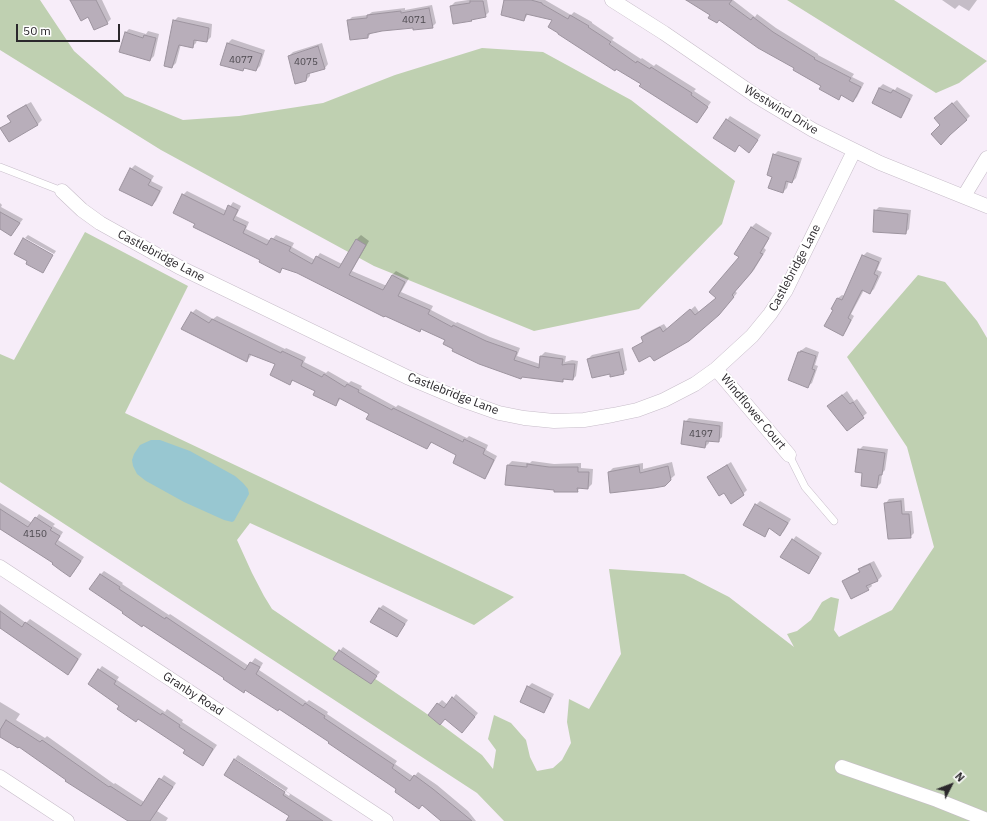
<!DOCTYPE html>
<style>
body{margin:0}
#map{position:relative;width:987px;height:821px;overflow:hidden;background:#f7edf9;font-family:"IBM Plex Sans",sans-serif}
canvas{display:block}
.north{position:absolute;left:931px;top:765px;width:40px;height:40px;-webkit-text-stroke:3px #fff;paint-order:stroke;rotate:48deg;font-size:11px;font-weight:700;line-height:16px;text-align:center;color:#2b282c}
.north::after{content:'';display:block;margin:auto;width:14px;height:18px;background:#2b282c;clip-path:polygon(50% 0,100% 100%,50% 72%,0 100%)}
.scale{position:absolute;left:16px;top:24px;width:104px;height:18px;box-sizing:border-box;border:2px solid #2b282c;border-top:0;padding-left:5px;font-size:12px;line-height:14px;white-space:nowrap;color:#2b282c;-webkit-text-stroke:3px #fff;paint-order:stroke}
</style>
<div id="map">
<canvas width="987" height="821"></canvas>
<div class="north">N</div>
<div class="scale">50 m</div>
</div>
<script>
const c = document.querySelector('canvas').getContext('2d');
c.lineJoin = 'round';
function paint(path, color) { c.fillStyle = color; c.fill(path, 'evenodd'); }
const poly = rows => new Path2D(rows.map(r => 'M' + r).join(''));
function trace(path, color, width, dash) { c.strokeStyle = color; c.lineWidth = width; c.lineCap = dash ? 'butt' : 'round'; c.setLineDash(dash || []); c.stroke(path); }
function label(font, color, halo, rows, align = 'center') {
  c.font = font + ' "IBM Plex Sans",sans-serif'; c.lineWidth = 4; c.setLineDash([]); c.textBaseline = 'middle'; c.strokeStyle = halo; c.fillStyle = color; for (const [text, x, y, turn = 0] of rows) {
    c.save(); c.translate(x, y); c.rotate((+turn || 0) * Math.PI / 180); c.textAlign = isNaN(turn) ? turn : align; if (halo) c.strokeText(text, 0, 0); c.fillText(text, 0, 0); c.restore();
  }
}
paint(poly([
 [0,0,40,0,74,51,125,96,183,120,239,116,323,103,395,75,482,48,543,52,631,100,735,181,722,224,639,309,534,331,374,266,161,150,0,50],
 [787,0,894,0,987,61,959,83,936,93],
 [85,232,188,286,125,413,514,597,474,625,250,523,237,540,252,573,264,596,272,609,427,714,482,755,493,769,496,750,488,739,494,715,511,723,526,740,530,757,537,771,553,768,562,760,571,743,567,722,569,699,589,709,621,654,609,569,684,574,729,597,794,647,787,634,797,631,811,620,822,602,831,597,839,599,834,630,839,637,892,610,934,547,907,447,847,357,918,275,945,282,977,321,987,338,987,821,504,821,477,793,0,482,0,354,14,360]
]), '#bfd0b1');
paint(poly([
 [151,440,160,440,190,451,235,476,243,483,248,489,249,494,234,521,232,522,224,520,184,502,146,481,137,474,133,466,132,460,134,454,140,445]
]), '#98c7d1');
paint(poly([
 [72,0,102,0,111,19,107,23,89,16],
 [468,0,487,0,489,12,485,16,473,18,471,20,451,6,455,2],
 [505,0,545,0,571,15,574,12,592,22,592,23,614,38,612,40,641,59,642,58,654,66,656,64,696,89,694,91,711,102,700,118,642,84,553,20,528,14,524,20],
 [688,0,733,0,755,17,757,14,776,28,818,54,818,55,854,74,852,77,864,83,857,97,853,101,842,95,839,98,796,67],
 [942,0,977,0,969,11,959,5,955,9],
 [432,5,436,23,432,27,414,27,372,32,368,37,348,21,352,17,368,15,372,12,405,8,405,10],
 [178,17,212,24,211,37,207,41,197,40,196,43,192,47,181,44,176,63,172,67,174,21],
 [129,29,146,34,148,31,159,34,154,56,150,60,125,33],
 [232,39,265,50,260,66,256,70,246,67,243,70,228,43],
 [322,43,328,64,325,68,310,72,310,76,306,80,289,56,293,52],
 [883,84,895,90,897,87,913,95,904,113,900,116,879,88],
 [957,100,970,116,966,120,941,125,939,114],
 [31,102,42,120,38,124,9,141,2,128,11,121,9,116,12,112],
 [730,116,761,135,753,148,740,144,734,151,727,120],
 [778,151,802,158,796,178,792,182,789,181,787,188,783,192,773,176,774,155],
 [135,165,154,176,151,181,163,187,156,201,152,205,131,169],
 [187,191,227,211,233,202,241,206,236,216,249,222,246,229,271,241,276,235,294,243,292,247,315,260,320,253,342,264,357,239,361,235,369,241,352,271,387,286,392,275,396,271,409,278,401,292,433,306,431,310,456,323,457,322,490,337,520,348,517,356,540,364,541,356,545,352,566,356,565,362,572,360,578,361,576,376,573,379,565,378,562,381,454,348,447,339,422,328,420,331,297,272,284,267,280,271,196,223,183,195],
 [0,203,2,205,1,207,23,219,11,235,0,229],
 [879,207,911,210,909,229,905,233,875,211],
 [756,223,772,233,764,248,766,250,754,270,735,291,737,293,723,310,719,315,651,354,633,348,644,341,642,337,646,333,664,324,668,330,695,306,699,312,717,297,741,256,736,253,752,227],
 [28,235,56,251,54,254,25,238],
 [867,252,882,258,877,270,882,272,874,289,870,293,864,290,851,314,854,316,846,331,842,335,835,309,838,298,842,295,845,296,863,256],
 [196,309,213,319,217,316,285,349,286,348,306,357,304,362,326,373,328,371,349,383,351,381,362,386,361,388,396,407,398,405,467,438,469,436,488,445,486,450,497,456,488,474,484,477,458,455,432,442,427,448,370,413,341,398,336,405,317,391,294,380,290,383,276,364,252,354,250,357,247,361,192,313],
 [806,347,819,352,815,365,818,366,812,383,808,386,799,352],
 [623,348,627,370,623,373,610,373,588,359,592,355],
 [847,391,854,401,857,399,867,413,847,430,832,403],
 [689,418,723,422,722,437,718,441,709,440,709,443,705,447,685,422],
 [863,446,888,449,885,470,882,473,881,483,877,487,863,472,859,450],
 [512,461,530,463,532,461,554,464,581,463,581,468,593,469,592,484,588,488,581,487,577,491,555,489,508,465],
 [672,462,675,475,664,485,609,472,613,468,643,463,643,469],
 [731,462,747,490,743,494,724,491,708,478,712,474],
 [904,498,905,511,912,511,914,533,910,537,886,503,889,499],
 [760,501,791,519,784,531,780,535,770,528,764,536,756,505],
 [0,503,32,523,39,514,55,524,53,526,63,532,58,540,84,557,74,572,70,575,33,549,0,529],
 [796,536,822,553,812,569,808,573,793,540],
 [874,561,882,576,878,580,871,583,872,586,868,589,843,582,847,578,860,571,859,570,863,566],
 [104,571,123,583,122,584,169,615,170,614,249,666,255,658,263,663,259,670,307,702,309,700,328,712,327,714,397,761,395,764,414,777,418,772,437,785,468,811,476,821,442,821,423,804,330,741,280,708,246,690,244,691,124,612,101,574],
 [0,604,26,623,30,619,82,654,72,670,68,674,1,628,0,629],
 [383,605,408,620,397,636,379,609],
 [343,647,380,672,371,683,340,651],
 [102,666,119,677,117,680,165,712,167,709,183,720,182,722,217,745,206,761,202,765,187,749,120,705,99,670],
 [532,683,554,694,547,708,543,712,528,687],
 [456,694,478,713,466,728,438,704,442,700,448,705],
 [0,702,20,714,16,720,45,738,47,736,114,784,115,783,144,802,164,775,176,783,157,811,168,818,166,821,130,821,19,746,0,735],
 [238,755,288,788,286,791,333,821,287,821,291,815,234,760,289,796,290,794,235,759]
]), '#0003');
const building = poly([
 [70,0,96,0,108,24,94,30,88,17,81,21,70,0],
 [504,0,531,0,542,3,542,4,568,19,570,15,589,26,588,27,611,42,609,44,636,63,637,61,650,69,651,67,692,93,691,95,708,107,697,123,639,86,641,84,616,69,615,71,558,34,558,33,548,27,552,20,526,14,524,21,501,15,504,0],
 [686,0,732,0,729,4,751,20,753,17,773,32,815,58,814,59,851,78,849,81,861,87,853,102,841,95,839,100,819,89,821,86,793,70,794,68,758,48,719,20,717,23,708,18,710,15,686,0],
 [470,1,483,1,486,17,471,20,472,21,453,24,450,6,470,3,470,1],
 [429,8,433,28,413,30,413,28,382,31,368,34,368,38,350,40,347,20,367,18,367,15,401,11,401,13,429,8],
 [173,20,209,28,207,42,194,40,193,48,179,45,172,68,164,66,173,20],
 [125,32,143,38,144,35,156,38,150,61,119,52,125,32],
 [227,43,262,54,256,71,244,68,243,71,220,65,227,43],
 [318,46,325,69,307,74,306,81,295,84,288,56,318,46],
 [879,88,891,93,893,90,910,99,901,118,872,103,879,88],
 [952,103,967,120,950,135,941,145,931,134,940,125,934,118,952,103],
 [26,105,38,125,9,142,0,128,11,122,7,116,26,105],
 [726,119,758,140,749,153,739,145,735,152,713,138,726,119],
 [773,154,799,162,792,183,786,181,783,193,768,188,772,177,767,175,773,154],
 [130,168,151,180,148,185,160,191,152,206,119,190,130,168],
 [182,194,224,215,228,205,238,210,233,220,246,226,243,233,267,245,271,238,291,247,289,251,312,264,316,256,339,268,356,239,366,245,349,275,383,290,392,275,405,282,398,296,430,310,428,314,452,327,453,325,486,341,517,352,514,360,539,368,540,356,563,359,562,365,568,364,575,364,573,380,563,379,563,382,522,377,521,379,479,364,452,351,453,349,443,344,445,340,421,329,420,332,385,316,384,317,297,273,282,268,280,273,259,262,260,260,193,227,195,224,173,213,182,194],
 [874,210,908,214,906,234,873,232,874,210],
 [0,212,20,223,11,236,0,229,0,212],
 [751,227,769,238,760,253,763,254,751,273,732,295,734,297,719,315,689,341,654,361,650,356,639,362,632,348,643,342,641,337,660,327,663,332,690,309,695,315,716,298,709,292,739,257,734,254,751,227],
 [23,238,53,255,43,273,26,264,27,261,14,254,23,238],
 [862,255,879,262,874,274,878,276,870,294,862,290,848,318,851,320,843,336,824,326,833,310,831,309,837,298,842,300,862,255],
 [191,312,209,323,212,319,281,353,282,351,303,361,301,366,322,377,324,374,345,387,347,384,359,390,358,392,392,410,393,408,463,442,464,439,485,449,483,454,494,460,485,479,453,463,456,455,431,442,427,449,366,419,369,414,339,398,336,406,313,395,315,391,292,380,290,385,270,375,275,364,249,354,247,362,181,329,191,312],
 [801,351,816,356,812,369,815,370,808,388,788,380,798,352,801,352,801,351],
 [619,352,624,374,610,377,610,374,592,378,587,359,619,352],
 [842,395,850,404,853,402,864,418,847,431,827,406,842,395],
 [684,421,720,426,719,442,706,441,705,448,681,444,684,421],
 [858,449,885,453,882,475,879,475,877,488,861,486,862,473,855,472,858,449],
 [527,464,549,467,578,467,578,472,589,472,588,489,577,488,578,492,554,492,554,490,505,485,507,465,527,467,527,464],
 [727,465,744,495,731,504,724,493,719,496,707,477,727,465],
 [639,466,640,473,668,466,671,480,665,486,654,488,610,493,608,472,639,466],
 [901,501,902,514,909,514,911,538,888,539,884,503,901,501],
 [755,504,788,523,780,536,769,528,765,537,743,525,755,504],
 [0,509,28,527,35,517,52,528,50,530,60,536,55,544,81,561,70,577,60,570,52,564,53,563,0,529,0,509],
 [792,539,819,557,809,574,780,557,792,539],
 [870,564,878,581,866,586,869,590,851,599,842,581,860,572,858,569,870,564],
 [100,574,120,587,119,589,165,619,166,617,245,670,250,662,260,667,256,674,303,706,305,703,325,716,324,718,394,765,392,768,410,781,414,775,433,789,472,821,441,821,422,805,419,809,395,792,396,789,328,743,329,742,279,709,278,711,245,690,244,693,223,679,224,678,143,625,142,627,122,613,123,612,89,589,100,574],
 [379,608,405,624,397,637,370,622,379,608],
 [0,611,22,627,25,622,78,659,68,675,0,628,0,611],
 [339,650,377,676,371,684,333,659,339,650],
 [98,669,116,681,114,684,161,715,162,713,180,725,179,727,213,749,203,766,183,753,185,750,138,719,136,722,117,709,119,706,88,684,98,669],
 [527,686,551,698,544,713,520,702,527,686],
 [452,697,475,717,462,733,445,719,440,725,428,715,437,703,444,708,452,697],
 [6,720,40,742,42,740,109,787,110,786,141,806,159,778,173,787,150,821,128,821,65,781,66,780,19,747,18,748,0,737,0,730,6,720],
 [234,759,285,792,283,795,323,821,286,821,289,816,224,775,234,759]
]);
paint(building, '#b8aeba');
trace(building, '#9d949f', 1);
const lane = poly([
 [0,167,62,191],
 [789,455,805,487,834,521]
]);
const street = poly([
 [612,0,664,33,756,96,813,130,880,163,987,206],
 [62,191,82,210,100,223,179,267,407,377,462,400,499,413,524,418,554,421,584,420,613,415,637,410,664,400,695,384,716,369,752,336,770,314,786,290,854,151],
 [964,196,987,158],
 [716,369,789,455],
 [0,567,386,821],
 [842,767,937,800,987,820],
 [0,777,67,821]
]);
trace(lane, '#c7bdc9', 8);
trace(street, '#c7bdc9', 15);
trace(lane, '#fff', 7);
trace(street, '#fff', 14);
label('10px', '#4e4a50', null, [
 ["4071",414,20],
 ["4077",241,60],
 ["4075",306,62],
 ["4197",701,434],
 ["4150",35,534]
]);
label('12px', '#2b282c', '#fff', [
 ["Westwind Drive",781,110,31],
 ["Castlebridge Lane",161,256,28],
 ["Castlebridge Lane",795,268,-62],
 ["Castlebridge Lane",453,394,21],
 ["Windflower Court",753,412,50],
 ["Granby Road",193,694,33]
]);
</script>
